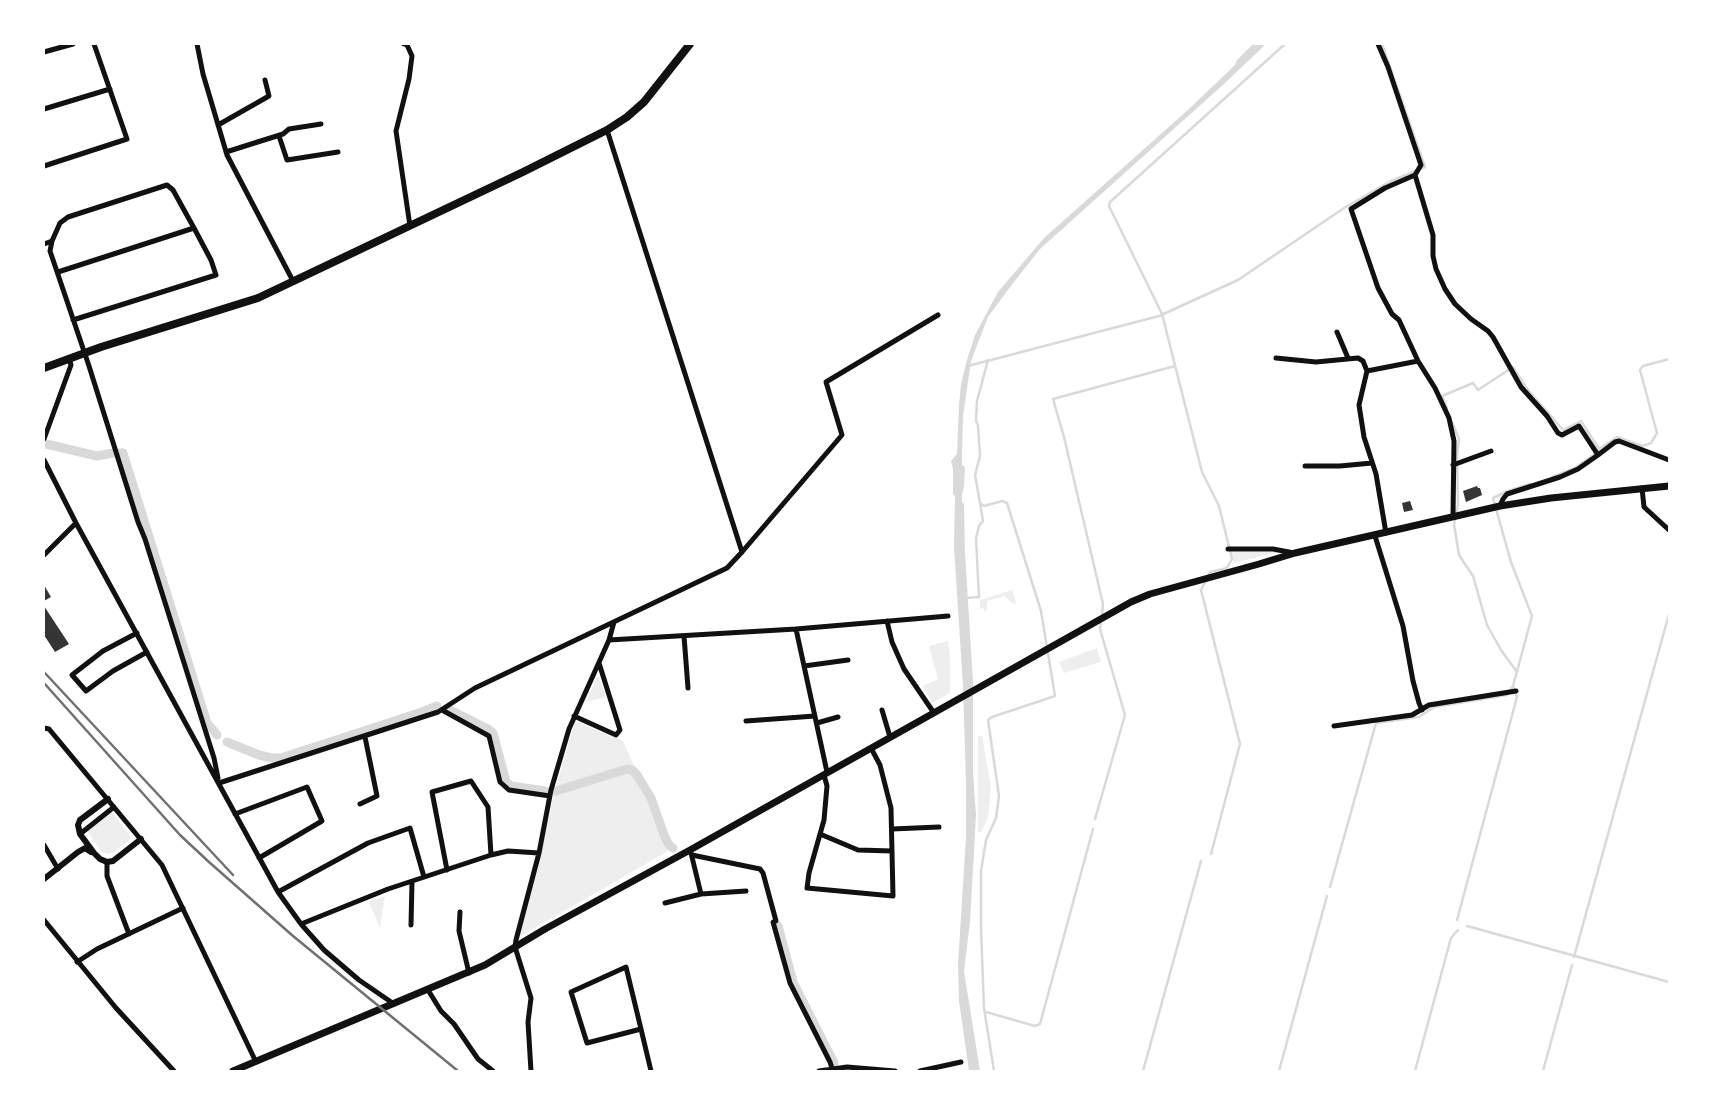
<!DOCTYPE html>
<style>
body{margin:0}
#map{position:relative;width:1713px;height:1115px;overflow:hidden;background:#fff;font-family:Ubuntu,sans-serif}
canvas{display:block}
.frame{position:absolute;inset:0;border:45px solid #fff;pointer-events:none}
</style>
<div id="map">
<canvas width="1713" height="1115"></canvas>
<div class="frame"></div>
</div>
<script>
const c = document.querySelector('canvas').getContext('2d');
c.lineJoin = 'round';
function paint(path, color) { c.fillStyle = color; c.fill(path, 'evenodd'); }
const poly = rows => new Path2D(rows.map(r => 'M' + r).join(''));
function trace(path, color, width, dash) { c.strokeStyle = color; c.lineWidth = width; c.lineCap = dash ? 'butt' : 'round'; c.setLineDash(dash || []); c.stroke(path); }
paint(poly([
 [1231,552,1278,552,1234,563],
 [1012,590,1016,603,1013,604,1004,596,987,601,987,611,984,611,984,608,980,609,980,600],
 [948,641,950,658,950,693,932,703,923,686,938,679,929,646],
 [1097,648,1101,662,1064,673,1059,662],
 [597,677,599,677,606,697,586,702],
 [575,721,623,741,652,806,665,842,670,850,519,937,541,852,554,794],
 [978,736,982,736,991,788,988,818,981,832,978,832],
 [112,813,131,836,130,840,114,852,109,854,102,852,88,832,89,829,109,814],
 [385,896,380,928,369,902]
]), '#eee');
paint(poly([
 [1253,44,1266,44,1225,83,1040,249,1007,291,988,317,971,361,963,416,962,455,962,465,965,467,964,487,962,494,962,502,964,504,965,553,973,681,973,773,976,815,970,922,964,971,980,1071,969,1071,959,1001,958,964,966,837,966,784,963,686,954,547,955,496,953,494,953,469,951,461,957,454,959,405,961,384,967,360,975,335,998,292,1044,238,1190,108,1235,65,1237,60]
]), '#d9d9d9');
trace(poly([
 [988,360,977,401,976,421,978,425,980,456,975,475,980,503,984,506,1002,501,1007,503,1041,611,1055,696,992,717,988,720,999,796,996,818,986,840,981,871,981,929,984,1008,994,1071],
 [968,366,1159,316,1238,280,1344,208,1391,181,1425,167,1382,44],
 [1447,408,1442,396,1473,383,1478,390,1513,367,1528,390,1563,430,1581,421,1599,449],
 [1452,422,1459,439,1457,455,1458,505,1454,524,1459,555,1473,576,1487,625,1501,650,1517,672],
 [1552,477,1575,468,1593,455,1599,449,1617,437,1643,446,1651,443,1657,433,1640,370,1643,366,1669,359],
 [966,598,979,597,976,538,979,526,983,521,980,503],
 [1102,616,1103,604,1064,437,1053,399,1175,366],
 [1095,819,1125,715,1100,629,1101,621],
 [1211,854,1240,744,1201,590,1210,572,1227,568,1232,559,1219,506,1202,472,1162,314,1109,206,1110,202,1285,44],
 [1330,887,1376,723,1419,717,1434,707,1507,695,1513,686],
 [1457,920,1517,697,1513,686,1532,616,1511,562,1493,498,1508,491,1530,484],
 [1467,926,1669,982],
 [1574,957,1669,614],
 [986,1012,1035,1026,1040,1024,1093,829],
 [1143,1071,1201,861],
 [1279,1071,1327,896],
 [1415,1071,1451,938,1458,930],
 [1543,1071,1572,965]
]), '#d9d9d9', 2.5);
trace(poly([
 [46,444,97,456,113,453],
 [119,453,123,453,207,723,217,735],
 [450,710,488,729,493,733,506,782,511,786,545,791],
 [227,742,259,755,272,758,281,758,419,713,437,706],
 [556,791,627,769,632,770,637,775,651,798,664,835,669,845,673,848],
 [778,926,793,982,834,1063]
]), '#d9d9d9', 9);
paint(poly([
 [1477,486,1478,488,1480,488,1482,495,1466,502,1463,491],
 [1410,501,1413,510,1404,512,1402,503],
 [44,585,51,597,44,601],
 [44,606,69,644,55,652,44,635]
]), '#353535');
trace(poly([
 [197,44,203,74,227,155,293,281],
 [404,44,407,45,412,56,409,79,396,131,410,226],
 [1378,44,1388,67,1421,165,1415,175,1385,188,1351,209,1378,288,1392,314,1399,320,1418,361,1435,388,1449,418,1454,441,1453,516],
 [44,52,73,44],
 [44,109,110,89],
 [218,125,269,96,265,80],
 [607,130,742,552],
 [279,136,287,160,338,152],
 [226,152,283,134,289,129,321,124],
 [44,166,127,139,94,44],
 [1415,175,1433,235,1433,256,1436,269,1445,289,1455,304,1471,319,1488,331,1493,337,1521,387,1547,416,1558,433,1562,435,1579,426,1598,455,1615,442,1619,441,1669,460],
 [52,241,60,223,68,217,167,185,173,190,194,228,211,260,216,275,73,320],
 [44,244,52,241,50,251,89,366,138,522,145,539,214,758,218,778],
 [58,272,194,228],
 [1337,332,1348,358],
 [1276,358,1316,362,1358,358,1363,361,1367,371,1359,405,1364,437,1376,474,1386,533],
 [1367,371,1418,361],
 [44,439,71,365,69,358],
 [44,460,76,523,278,892,301,924,324,950,359,980,394,1004],
 [1453,465,1491,451],
 [1305,466,1340,466,1372,463],
 [1642,488,1644,507,1669,530],
 [1500,506,1503,499,1507,494,1560,477,1578,469,1598,455],
 [1375,536,1403,626,1413,681,1419,703,1422,710],
 [1228,549,1273,549,1294,553],
 [44,555,76,523],
 [887,621,892,642,904,669,934,713],
 [796,629,827,772],
 [137,633,103,651,72,675,86,691,113,671,147,652],
 [684,636,688,688],
 [609,640,796,629,948,616],
 [804,666,848,660],
 [442,710,489,736,500,782,509,790,550,796],
 [882,710,890,737],
 [574,716,616,735,620,730,599,663],
 [746,721,815,716],
 [817,723,838,717],
 [1334,726,1412,715,1429,705,1516,691],
 [44,728,49,729,162,865,256,1062],
 [824,775,827,786,824,820,809,873,807,888,893,896,891,808,880,765,871,748],
 [219,783,438,712,475,688,727,568,742,552,842,435,826,382,938,315],
 [360,804,377,796,365,737],
 [235,814,307,787,322,821,259,858],
 [892,829,939,827],
 [80,834,114,807],
 [820,834,858,850,892,851],
 [44,845,58,869],
 [691,853,701,894],
 [692,855,760,869,763,873,776,921,773,922,790,983,830,1062,833,1071],
 [107,862,107,876,129,934],
 [447,870,432,792,471,781,488,807,491,855],
 [278,892,368,843,410,828,424,877],
 [665,903,701,894,746,891],
 [460,912,459,931,469,973],
 [44,920,116,1008,174,1071],
 [301,924,388,889,491,855,508,851,539,853],
 [411,925,412,882],
 [77,962,97,949,183,908],
 [428,990,441,1011,454,1024,478,1059,493,1071],
 [641,1029,587,1043,571,992,626,967,641,1029,651,1071],
 [531,1071,528,1022,531,998,515,947,516,940,539,853,551,790,569,729,609,640,614,622],
 [819,1071,847,1067,895,1071],
 [920,1071,961,1062]
]), '#111', 5);
trace(poly([
 [108,799,80,820,78,825,80,834,94,853,100,859,107,862,113,861,141,839],
 [44,879,78,852,85,848,91,852]
]), '#111', 6);
trace(poly([
 [233,1071,485,965,545,929,690,850,1131,602,1150,594,1259,564,1295,553,1500,506,1551,498,1669,486]
]), '#111', 7);
trace(poly([
 [44,368,101,347,258,298,523,172,607,130,627,117,644,102,690,44]
]), '#111', 8);
trace(poly([
 [44,672,233,875],
 [44,683,180,835,209,862,293,936,458,1071]
]), '#707070', 2.5);
</script>
